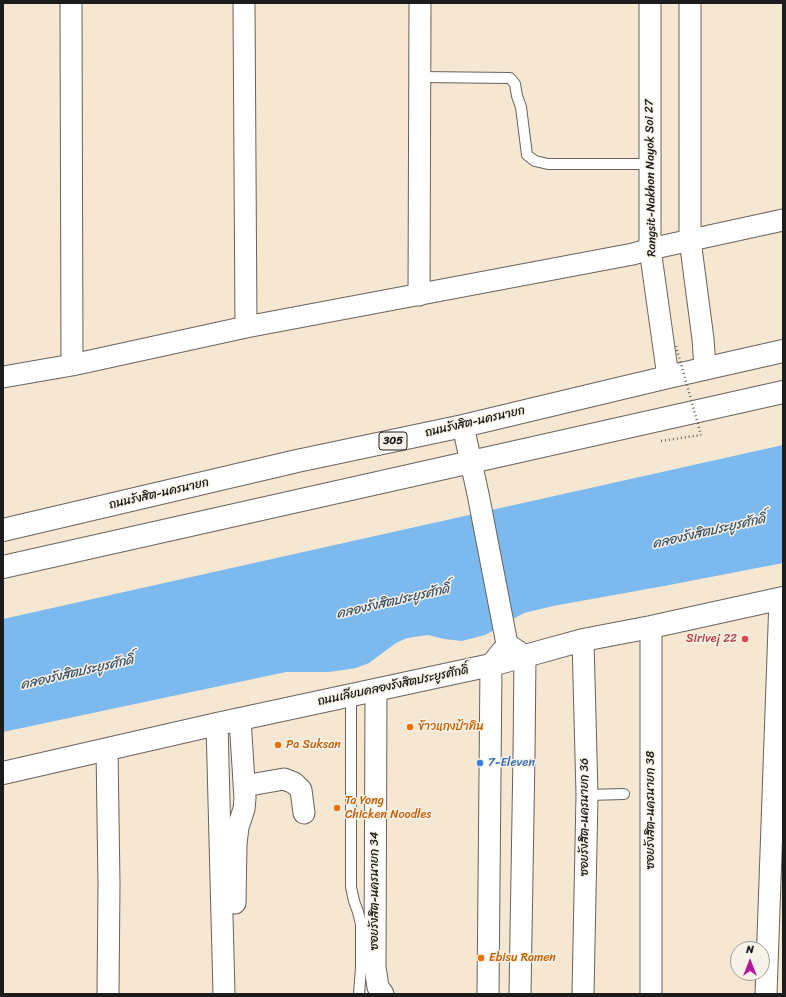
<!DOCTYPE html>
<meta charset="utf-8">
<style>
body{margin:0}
#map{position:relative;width:786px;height:997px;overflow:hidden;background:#f5e7d2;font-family:Sriracha,sans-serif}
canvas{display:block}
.frame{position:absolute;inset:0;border:4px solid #1c1c1c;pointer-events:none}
.north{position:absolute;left:730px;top:941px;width:40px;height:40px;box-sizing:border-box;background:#f7f3e8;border:1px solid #9f9d96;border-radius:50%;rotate:0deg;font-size:11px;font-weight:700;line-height:16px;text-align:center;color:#1c1c1c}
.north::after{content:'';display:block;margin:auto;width:14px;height:18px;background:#b5179e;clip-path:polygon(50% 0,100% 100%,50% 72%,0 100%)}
</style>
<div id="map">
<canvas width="786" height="997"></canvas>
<div class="frame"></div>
<div class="north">N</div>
</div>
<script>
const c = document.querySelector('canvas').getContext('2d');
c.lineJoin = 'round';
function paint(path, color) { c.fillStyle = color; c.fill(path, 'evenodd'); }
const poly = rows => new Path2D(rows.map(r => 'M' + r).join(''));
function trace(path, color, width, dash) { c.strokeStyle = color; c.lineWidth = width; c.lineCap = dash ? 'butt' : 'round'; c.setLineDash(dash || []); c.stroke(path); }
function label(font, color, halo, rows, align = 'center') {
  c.font = font + ' Sriracha,"Playpen Sans Thai",sans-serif'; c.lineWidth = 3; c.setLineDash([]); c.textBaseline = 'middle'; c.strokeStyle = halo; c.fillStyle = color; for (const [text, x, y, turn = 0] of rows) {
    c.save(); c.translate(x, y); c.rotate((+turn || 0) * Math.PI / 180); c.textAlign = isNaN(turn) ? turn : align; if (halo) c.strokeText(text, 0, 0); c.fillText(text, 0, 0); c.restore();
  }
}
paint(poly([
 [783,445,783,563,664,586,553,606,524,613,485,635,462,641,444,639,428,635,407,638,396,643,369,663,356,668,329,672,286,672,3,732,3,619]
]), '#7bb9ee');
const service = poly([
 [420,77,510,78,515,84,517,96,521,107,527,155,535,161,548,164,650,164],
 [351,695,351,887,354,901,358,912,361,924,361,968],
 [587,795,624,794],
 [359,994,361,968,367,967]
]);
const minor = poly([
 [71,3,72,365],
 [244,3,246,327],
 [650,3,650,249,668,377],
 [690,3,690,240,703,339,705,368],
 [419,295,420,3],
 [3,377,72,365,246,327,633,254,650,249,783,220],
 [463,426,478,494,507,644,525,656,524,755,520,994],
 [583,640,587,795,583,994],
 [376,690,375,967,378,987,383,994],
 [217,724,224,994],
 [107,749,109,884,108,994],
 [244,786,284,779,294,783,301,790,304,813],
 [235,903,236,844,238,827,244,809,245,798,240,719],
 [488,994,491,665,502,651],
 [651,994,651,627],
 [766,994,780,599]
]);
const tertiary = poly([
 [3,773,217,724,491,665,525,656,583,640,651,627,783,598]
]);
const primary = poly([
 [3,530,297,461,463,426,668,377,783,351],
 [3,567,783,392]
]);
trace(service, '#68635c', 12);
trace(minor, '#68635c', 23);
trace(tertiary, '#68635c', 24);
trace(primary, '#68635c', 24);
trace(poly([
 [661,441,701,435]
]), '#68635c', 2.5, [1, 3]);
trace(service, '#fff', 10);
trace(minor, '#fff', 21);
trace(tertiary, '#fff', 22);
trace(primary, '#fff', 22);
trace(poly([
 [676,346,701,435]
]), '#68635c', 2.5, [1, 3]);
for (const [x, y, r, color] of [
 [745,639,4,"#e0444e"],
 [410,727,4,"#e8710a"],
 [278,745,4,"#e8710a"],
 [480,763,4,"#3f7fe0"],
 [337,808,4,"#e8710a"],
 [481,958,4,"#e8710a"]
]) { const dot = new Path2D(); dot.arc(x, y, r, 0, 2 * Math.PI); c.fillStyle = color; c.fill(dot); trace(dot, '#f7f3e8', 1.5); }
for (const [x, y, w] of [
 [393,441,28]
]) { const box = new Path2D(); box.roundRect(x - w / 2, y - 9, w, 18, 3); c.fillStyle = '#f7f3e8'; c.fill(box); trace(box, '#1c1c1c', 1); }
label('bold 11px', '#1c1c1c', null, [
 ["305",393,441]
]);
label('12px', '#1c1c1c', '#f7f3e8', [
 ["Rangsit-Nakhon Nayok Soi 27",651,178,-91],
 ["ถนนรังสิต-นครนายก",475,422,-13],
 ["ถนนรังสิต-นครนายก",159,494,-13],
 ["ถนนเลียบคลองรังสิตประยูรศักดิ์",393,686,-12],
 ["ซอยรังสิต-นครนายก 38",651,810,-90],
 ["ซอยรังสิต-นครนายก 36",585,817,-90],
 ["ซอยรังสิต-นครนายก 34",375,891,-90]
]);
label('12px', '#be3a42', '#f7f3e8', [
 ["Sirivej 22",737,639]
], 'right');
label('12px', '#c56008', '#f7f3e8', [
 ["ข้าวแกงป้าทิน",418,727],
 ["Pa Suksan",286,745],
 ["Ta Yong",345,801],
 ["Chicken Noodles",345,815],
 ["Ebisu Ramen",489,958]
], 'left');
label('12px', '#366cbe', '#f7f3e8', [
 ["7-Eleven",488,763]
], 'left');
label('italic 13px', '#3d5366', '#f7f3e8', [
 ["คลองรังสิตประยูรศักดิ์",709,532,-13],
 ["คลองรังสิตประยูรศักดิ์",393,602,-13],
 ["คลองรังสิตประยูรศักดิ์",77,673,-13]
]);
</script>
